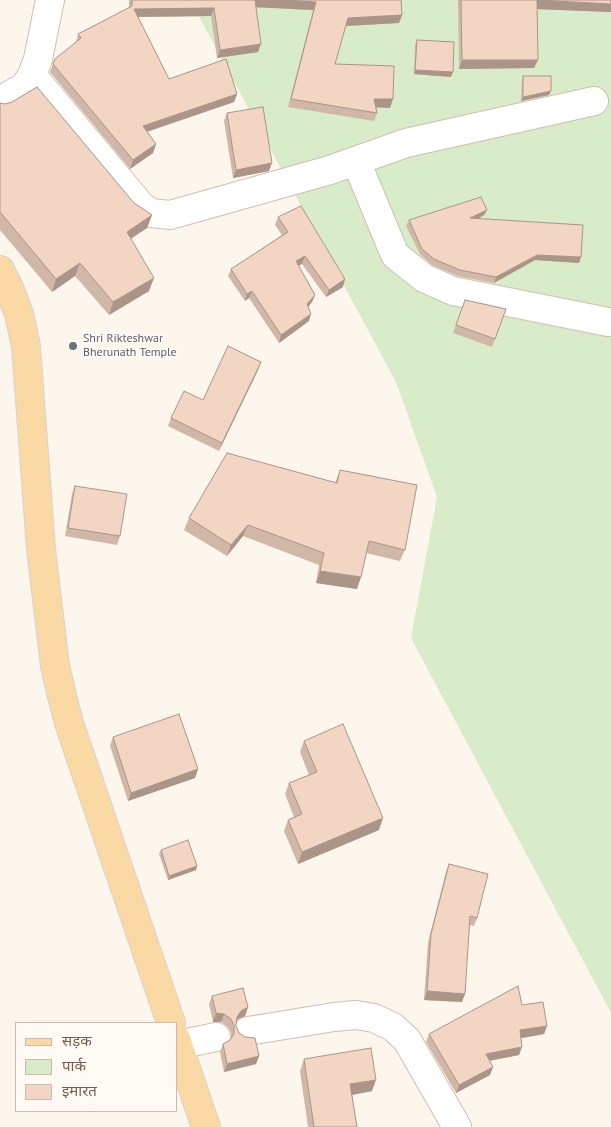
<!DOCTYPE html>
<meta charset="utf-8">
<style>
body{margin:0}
#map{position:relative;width:611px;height:1127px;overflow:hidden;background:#fdf6ec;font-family:"PT Sans","Noto Sans Devanagari",sans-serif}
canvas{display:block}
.legend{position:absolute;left:15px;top:1022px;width:162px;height:90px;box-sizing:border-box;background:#fffaf3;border:1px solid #cabbb1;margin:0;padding:6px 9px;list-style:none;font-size:15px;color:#7a5c4d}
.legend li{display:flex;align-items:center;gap:10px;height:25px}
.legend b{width:25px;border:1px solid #cabbb1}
</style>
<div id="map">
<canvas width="611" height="1127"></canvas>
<ul class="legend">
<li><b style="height:6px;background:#fbd9a5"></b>सड़क</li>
<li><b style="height:14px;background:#d8ecc9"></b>पार्क</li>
<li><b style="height:14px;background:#f3d5c3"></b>इमारत</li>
</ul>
</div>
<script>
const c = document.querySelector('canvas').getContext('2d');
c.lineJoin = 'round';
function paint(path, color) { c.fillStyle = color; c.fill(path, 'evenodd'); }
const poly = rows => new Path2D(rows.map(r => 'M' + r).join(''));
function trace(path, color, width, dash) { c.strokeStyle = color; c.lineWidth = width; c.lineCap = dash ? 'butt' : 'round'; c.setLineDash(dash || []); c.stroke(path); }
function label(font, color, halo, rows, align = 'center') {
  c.font = font + ' "PT Sans",sans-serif'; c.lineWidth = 4; c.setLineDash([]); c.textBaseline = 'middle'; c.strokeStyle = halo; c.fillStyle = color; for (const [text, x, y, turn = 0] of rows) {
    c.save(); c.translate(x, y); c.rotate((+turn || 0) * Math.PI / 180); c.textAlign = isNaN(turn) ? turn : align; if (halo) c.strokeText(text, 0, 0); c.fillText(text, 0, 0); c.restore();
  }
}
paint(poly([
 [190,0,611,0,611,1013,411,638,437,497,396,382]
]), '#d8ecc9');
const minor = poly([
 [32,75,141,206,151,213,170,215,330,170,406,143,594,101],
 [0,101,25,86,32,75,38,59,50,0],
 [356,161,395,255,424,278,453,291,608,322],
 [248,1031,334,1017,356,1015,374,1018,393,1027,407,1040,457,1127],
 [178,1045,216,1037]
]);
const major = poly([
 [0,270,9,288,19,314,26,346,41,549,55,666,62,696,69,723,171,1023],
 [176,1039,206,1127]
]);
trace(minor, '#d1beb0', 30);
trace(major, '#dad1cd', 30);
trace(minor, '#fff', 28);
trace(major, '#fbd9a5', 28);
paint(poly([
 [129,0,401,0,402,15,399,23,346,26,335,64,390,108,376,107,377,113,374,121,288,107,313,10,256,7,258,52,217,58,211,16,138,17,169,79,237,94,234,102,147,132,156,144,153,153,130,169,50,72,55,59,76,42,78,34,129,8],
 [458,0,611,0,611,12,537,9,534,68,459,69],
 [417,40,451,77,414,74,415,44],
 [523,76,549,95,521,101,522,80],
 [0,103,134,203,152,215,147,228,131,239,149,291,109,315,75,276,52,292,0,230],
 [227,113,269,171,233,178,224,121],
 [487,210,484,215,479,218,579,263,535,260,494,283,458,276,432,265,420,254,406,226,409,220],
 [278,217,343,287,326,297,302,264,299,266,315,295,312,302,308,307,309,321,279,343,249,298,245,301,228,276,231,269,282,235,275,225],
 [465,300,506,309,492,347,453,333],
 [261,362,258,370,219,451,168,426,171,418,203,400],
 [340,470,405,550,400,561,366,553,357,589,316,583,319,565,243,536,227,556,184,530,189,518,335,483],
 [75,486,120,536,117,545,65,536,72,494],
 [113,737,198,769,195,778,128,801,110,746],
 [304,741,379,830,298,864,284,831,288,820,294,817,285,794,289,783,309,775,300,752],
 [161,850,197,866,196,870,168,880,159,854],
 [449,864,477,918,474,926,470,925,462,1002,424,1000,428,942,446,872],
 [212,996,248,1007,245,1016,238,1019,236,1021,236,1026,239,1033,259,1056,256,1064,224,1072,220,1052,223,1044,230,1040,231,1038,231,1033,228,1027,221,1022,213,1022,209,1004],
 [522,1005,547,1026,544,1034,521,1038,519,1055,489,1061,493,1067,490,1075,456,1093,426,1042,429,1034],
 [304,1059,372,1091,352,1095,357,1127,308,1127,300,1071]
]), '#d1b7a8');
paint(poly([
 [255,0,283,0,316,2,313,10,252,7],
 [537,0,611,4,611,12,534,9],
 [214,8,211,16,130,17,134,9],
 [402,15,399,23,345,26,348,18],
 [261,44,258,52,217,58,220,50],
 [462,60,538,60,534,68,459,69],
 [415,70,453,72,451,77,414,74],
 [551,91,549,95,521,101,523,97],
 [237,94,234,102,140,134,143,126],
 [374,99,393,99,390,108,371,107],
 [156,144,153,153,130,169,133,160],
 [272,163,269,171,233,178,236,170],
 [487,210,484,215,468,224,470,218],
 [152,215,147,228,122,244,127,232],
 [537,255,581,257,579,263,535,260,494,283,496,277],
 [305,256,302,264,293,268,296,261],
 [80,263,75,276,52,292,56,279],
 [154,278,149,291,109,315,113,302],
 [345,279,343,287,326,297,329,290],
 [252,291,249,298,245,301,247,294],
 [315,295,312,302,304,312,307,304],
 [311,314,309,321,279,343,281,335],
 [261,362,258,370,219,451,222,443],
 [248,525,243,536,227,556,231,545],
 [320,571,361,577,357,589,316,583],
 [198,769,195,778,128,801,131,793],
 [383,818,379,830,298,864,302,852],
 [197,866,196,870,168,880,169,876],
 [427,991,465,994,462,1002,424,1000],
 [248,1007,245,1016,238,1019,234,1025,237,1017,241,1011],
 [216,1013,224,1014,221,1022,213,1022],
 [547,1026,544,1034,517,1039,520,1030],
 [522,1047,519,1055,483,1062,486,1054],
 [259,1056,256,1064,224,1072,227,1064],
 [493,1067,490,1075,456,1093,459,1085],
 [376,1080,372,1091,346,1096,350,1084]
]), '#aa9588');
const building = poly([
 [132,0,255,0,261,44,220,50,214,8,134,9,169,79,226,59,237,94,143,126,156,144,133,160,53,64,55,59,81,38,78,34,132,6,132,0],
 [283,0,401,0,402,15,348,18,335,64,394,66,393,99,374,99,377,113,291,99,316,2,283,0],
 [461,0,611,0,611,4,537,0,538,60,462,60,461,0],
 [417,40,454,42,453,72,415,70,417,40],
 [523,76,551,76,551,91,523,97,523,76],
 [37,87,134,203,152,215,127,232,154,278,113,302,80,263,56,279,0,212,0,103,5,104,12,102,37,87],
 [263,107,272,163,236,170,227,113,263,107],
 [481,197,487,210,470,218,583,225,581,257,537,255,496,277,460,270,434,259,422,249,409,220,481,197],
 [301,206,345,279,329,290,305,256,296,261,315,295,307,304,311,314,281,335,252,291,247,294,231,269,288,232,278,217,301,206],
 [465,300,506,309,495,339,456,325,465,300],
 [228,346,261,362,222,443,171,418,184,391,203,400,228,346],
 [227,453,337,483,340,470,417,485,405,550,369,541,361,577,320,571,324,553,248,525,231,545,189,518,227,453],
 [75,486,127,494,120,536,68,528,75,486],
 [179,714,198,769,131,793,113,737,179,714],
 [343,724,383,818,302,852,288,820,302,814,289,783,317,772,304,741,343,724],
 [188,840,197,866,169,876,161,850,188,840],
 [449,864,488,874,477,918,470,916,465,994,427,991,431,934,449,864],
 [518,986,522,1005,543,1002,547,1026,520,1030,522,1047,486,1054,493,1067,459,1085,429,1034,518,986],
 [243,988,248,1007,241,1011,237,1017,236,1026,239,1033,245,1037,255,1038,259,1056,227,1064,223,1044,230,1040,234,1034,234,1025,231,1019,224,1014,216,1013,212,996,243,988],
 [371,1048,376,1080,350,1084,357,1127,314,1127,304,1059,371,1048]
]);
paint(building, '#f3d5c3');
trace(building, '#aa9588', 1);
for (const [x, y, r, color] of [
 [73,346,5,"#6b7280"]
]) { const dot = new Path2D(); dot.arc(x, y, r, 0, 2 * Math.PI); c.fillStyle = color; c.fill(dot); trace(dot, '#fffaf3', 2); }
label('12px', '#5b616d', '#fffaf3', [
 ["Shri Rikteshwar",83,339],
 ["Bherunath Temple",83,353]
], 'left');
</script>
